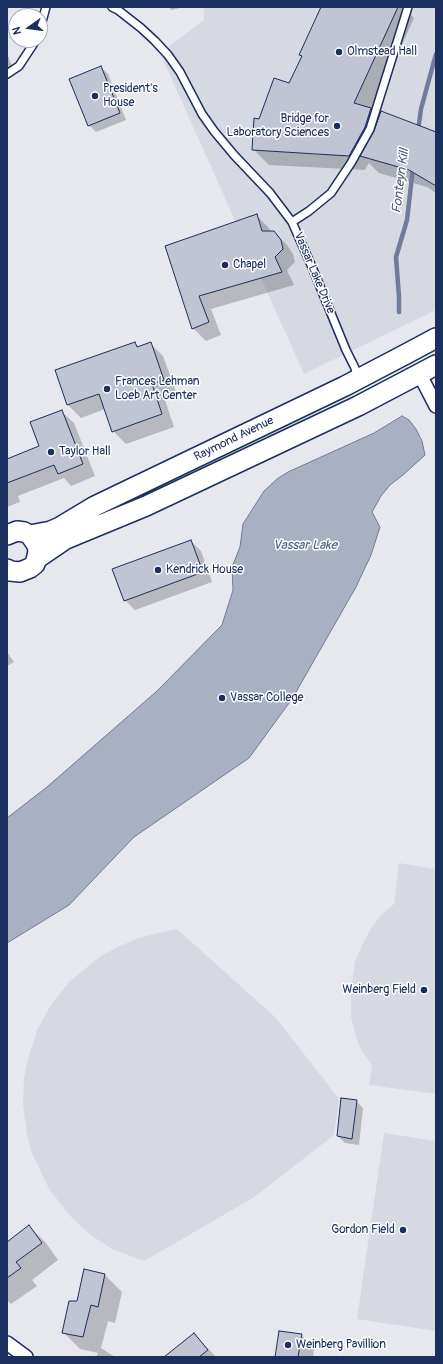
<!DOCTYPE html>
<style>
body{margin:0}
#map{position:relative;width:443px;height:1364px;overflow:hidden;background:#f6f7f9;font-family:Pangolin,sans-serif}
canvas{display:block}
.frame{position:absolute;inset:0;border:8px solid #1b2f5e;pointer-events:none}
.north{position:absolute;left:8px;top:8px;width:40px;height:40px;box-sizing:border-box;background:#fff;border:1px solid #a4acbf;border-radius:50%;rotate:256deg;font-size:11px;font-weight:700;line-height:16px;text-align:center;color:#1b2f5e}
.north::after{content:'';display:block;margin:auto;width:14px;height:18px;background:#1b2f5e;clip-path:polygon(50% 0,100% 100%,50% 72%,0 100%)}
</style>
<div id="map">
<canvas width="443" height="1364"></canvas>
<div class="frame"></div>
<div class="north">N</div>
</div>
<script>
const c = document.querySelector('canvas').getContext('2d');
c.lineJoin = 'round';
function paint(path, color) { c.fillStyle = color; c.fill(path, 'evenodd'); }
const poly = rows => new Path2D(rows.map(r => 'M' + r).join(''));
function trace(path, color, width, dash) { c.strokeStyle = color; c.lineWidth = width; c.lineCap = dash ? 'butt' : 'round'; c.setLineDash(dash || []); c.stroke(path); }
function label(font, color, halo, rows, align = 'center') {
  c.font = font + ' Pangolin,sans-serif'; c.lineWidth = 3; c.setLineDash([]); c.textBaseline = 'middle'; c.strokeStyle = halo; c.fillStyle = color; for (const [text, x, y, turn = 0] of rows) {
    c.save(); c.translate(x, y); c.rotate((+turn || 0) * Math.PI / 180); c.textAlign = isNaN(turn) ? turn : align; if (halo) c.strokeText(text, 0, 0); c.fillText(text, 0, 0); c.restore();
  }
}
paint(poly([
 [7,7,436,7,436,1357,7,1357],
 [16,16,40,16,40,40,16,40]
]), '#e6e8ee');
paint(poly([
 [204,7,436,7,436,310,304,374,160,53,204,20],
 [399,863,436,869,436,1094,369,1085,372,1065,362,1051,358,1043,351,1017,351,990,355,962,362,945,370,930,380,916,394,904],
 [177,929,276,1018,339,1099,334,1135,253,1198,144,1261,112,1249,92,1236,72,1218,49,1189,32,1153,27,1134,23,1104,24,1078,29,1055,38,1028,51,1005,70,981,101,956,118,947,141,937],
 [384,1133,436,1141,436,1331,357,1319]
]), '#d6d9e2');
const water = poly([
 [402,416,409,420,416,429,422,441,425,455,403,475,390,485,381,496,372,512,380,527,371,555,356,587,292,699,249,758,134,837,69,905,7,943,7,818,47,787,157,691,222,625,233,590,232,567,240,547,243,524,264,491,277,479,288,472,374,433,402,416]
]);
paint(water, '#a9b0c1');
trace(water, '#707c99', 1);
paint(poly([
 [169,7,185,7,171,10],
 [322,7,407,7,406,10,414,18,372,111,380,118,436,133,436,193,427,187,379,173,369,163,365,170,269,165,253,149,259,120,290,84,302,57,300,54],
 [7,53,15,74,7,77],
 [101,67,108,74,126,120,96,132,89,125],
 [256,215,269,228,270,232,274,232,287,245,293,254,295,262,287,270,294,285,211,309,221,335,206,341,193,328,166,246],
 [135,343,139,347,150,343,163,356,176,392,164,397,174,427,126,444,113,431,105,409,81,418,68,405,56,371],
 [61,411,74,423,95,476,71,486,64,478,18,496,20,502,7,507,7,460,41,447],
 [191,541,201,551,212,582,135,610,125,600],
 [7,652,14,662,7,666],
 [356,1101,363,1108,359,1145,345,1143,338,1136],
 [29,1226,46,1243,58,1260,32,1280,37,1286,11,1304,7,1300,7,1243],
 [84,1270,105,1275,122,1292,115,1323,108,1321,101,1348,115,1357,96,1357,98,1353,80,1349,63,1332,78,1302],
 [194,1334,216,1357,172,1357],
 [301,1335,314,1348,313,1357,276,1357]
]), '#0003');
trace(poly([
 [418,131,421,109,436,54],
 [399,312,399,297,396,257,407,220,413,168]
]), '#707c99', 4.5);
const building = poly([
 [321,7,398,7,354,103,371,108,365,127,349,156,252,150,254,118,259,119,274,78,289,83,302,56,299,55,321,7],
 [101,66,120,113,88,126,69,79,101,66],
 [381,111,436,132,436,186,409,170,360,156,374,131,381,111],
 [257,214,262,231,274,231,281,240,283,249,275,257,282,272,199,296,209,322,192,329,165,246,257,214],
 [135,342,137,347,151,342,164,380,152,384,162,414,112,432,99,394,67,405,55,370,135,342],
 [62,410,83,464,58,474,54,465,7,483,7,459,39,446,30,422,62,410],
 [191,540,203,572,124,601,112,569,191,540],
 [341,1098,357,1100,352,1139,337,1136,341,1098],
 [29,1225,42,1243,16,1262,21,1268,7,1278,7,1242,29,1225],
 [84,1269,105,1274,98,1307,91,1305,83,1337,62,1333,69,1301,77,1301,84,1269],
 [279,1331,302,1334,298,1357,275,1357,279,1331],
 [194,1333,208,1350,199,1357,164,1357,194,1333]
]);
paint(building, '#c0c4d3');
trace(building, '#1b2f5e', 1);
const lane = poly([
 [112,7,118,10,141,28,155,41,168,55,180,72,202,114,214,131,234,155,270,193,292,222],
 [40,29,46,7],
 [7,74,19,66,36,40],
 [358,379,355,368,346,350,312,267,292,222,309,211,331,193,351,163,370,129,408,7]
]);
const street = poly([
 [419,373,436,406],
 [7,1343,26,1357]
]);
const secondary = poly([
 [7,535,17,531,24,532,30,535,37,545,38,552,35,564,30,568,20,572,10,571,7,569],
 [30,535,51,531,60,527,95,506,345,386,406,354,436,338],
 [38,558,66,539,146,506,358,406,436,365]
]);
trace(lane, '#1b2f5e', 10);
trace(street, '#1b2f5e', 16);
trace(secondary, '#1b2f5e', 22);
trace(lane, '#fff', 7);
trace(street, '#fff', 13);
trace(secondary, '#fff', 19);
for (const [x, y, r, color] of [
 [339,52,4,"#1b2f5e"],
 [95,96,4,"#1b2f5e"],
 [337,126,4,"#1b2f5e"],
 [225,265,4,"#1b2f5e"],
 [107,389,4,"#1b2f5e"],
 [51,452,4,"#1b2f5e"],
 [158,570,4,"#1b2f5e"],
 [222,698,4,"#1b2f5e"],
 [424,990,4,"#1b2f5e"],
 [403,1230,4,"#1b2f5e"],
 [288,1345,4,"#1b2f5e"]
]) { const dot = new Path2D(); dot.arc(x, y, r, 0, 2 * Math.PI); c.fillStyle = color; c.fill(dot); trace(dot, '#fff', 1.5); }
label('12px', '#1b2f5e', '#fff', [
 ["Olmstead Hall",347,52],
 ["President's",103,89],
 ["House",103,103],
 ["Bridge for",329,119,"right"],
 ["Laboratory Sciences",329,133,"right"],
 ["Chapel",233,265],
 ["Frances Lehman",115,382],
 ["Loeb Art Center",115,396],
 ["Taylor Hall",59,452],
 ["Kendrick House",166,570],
 ["Vassar College",230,698],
 ["Weinberg Field",416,990,"right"],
 ["Gordon Field",395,1230,"right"],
 ["Weinberg Pavillion",296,1345]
], 'left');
label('12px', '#1b2f5e', '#fff', [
 ["Vassar Lake Drive",314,273,67],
 ["Raymond Avenue",234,439,-26]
]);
label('italic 13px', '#4d5c81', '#fff', [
 ["Fonteyn Kill",401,181,-83],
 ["Vassar Lake",305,546]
]);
</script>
